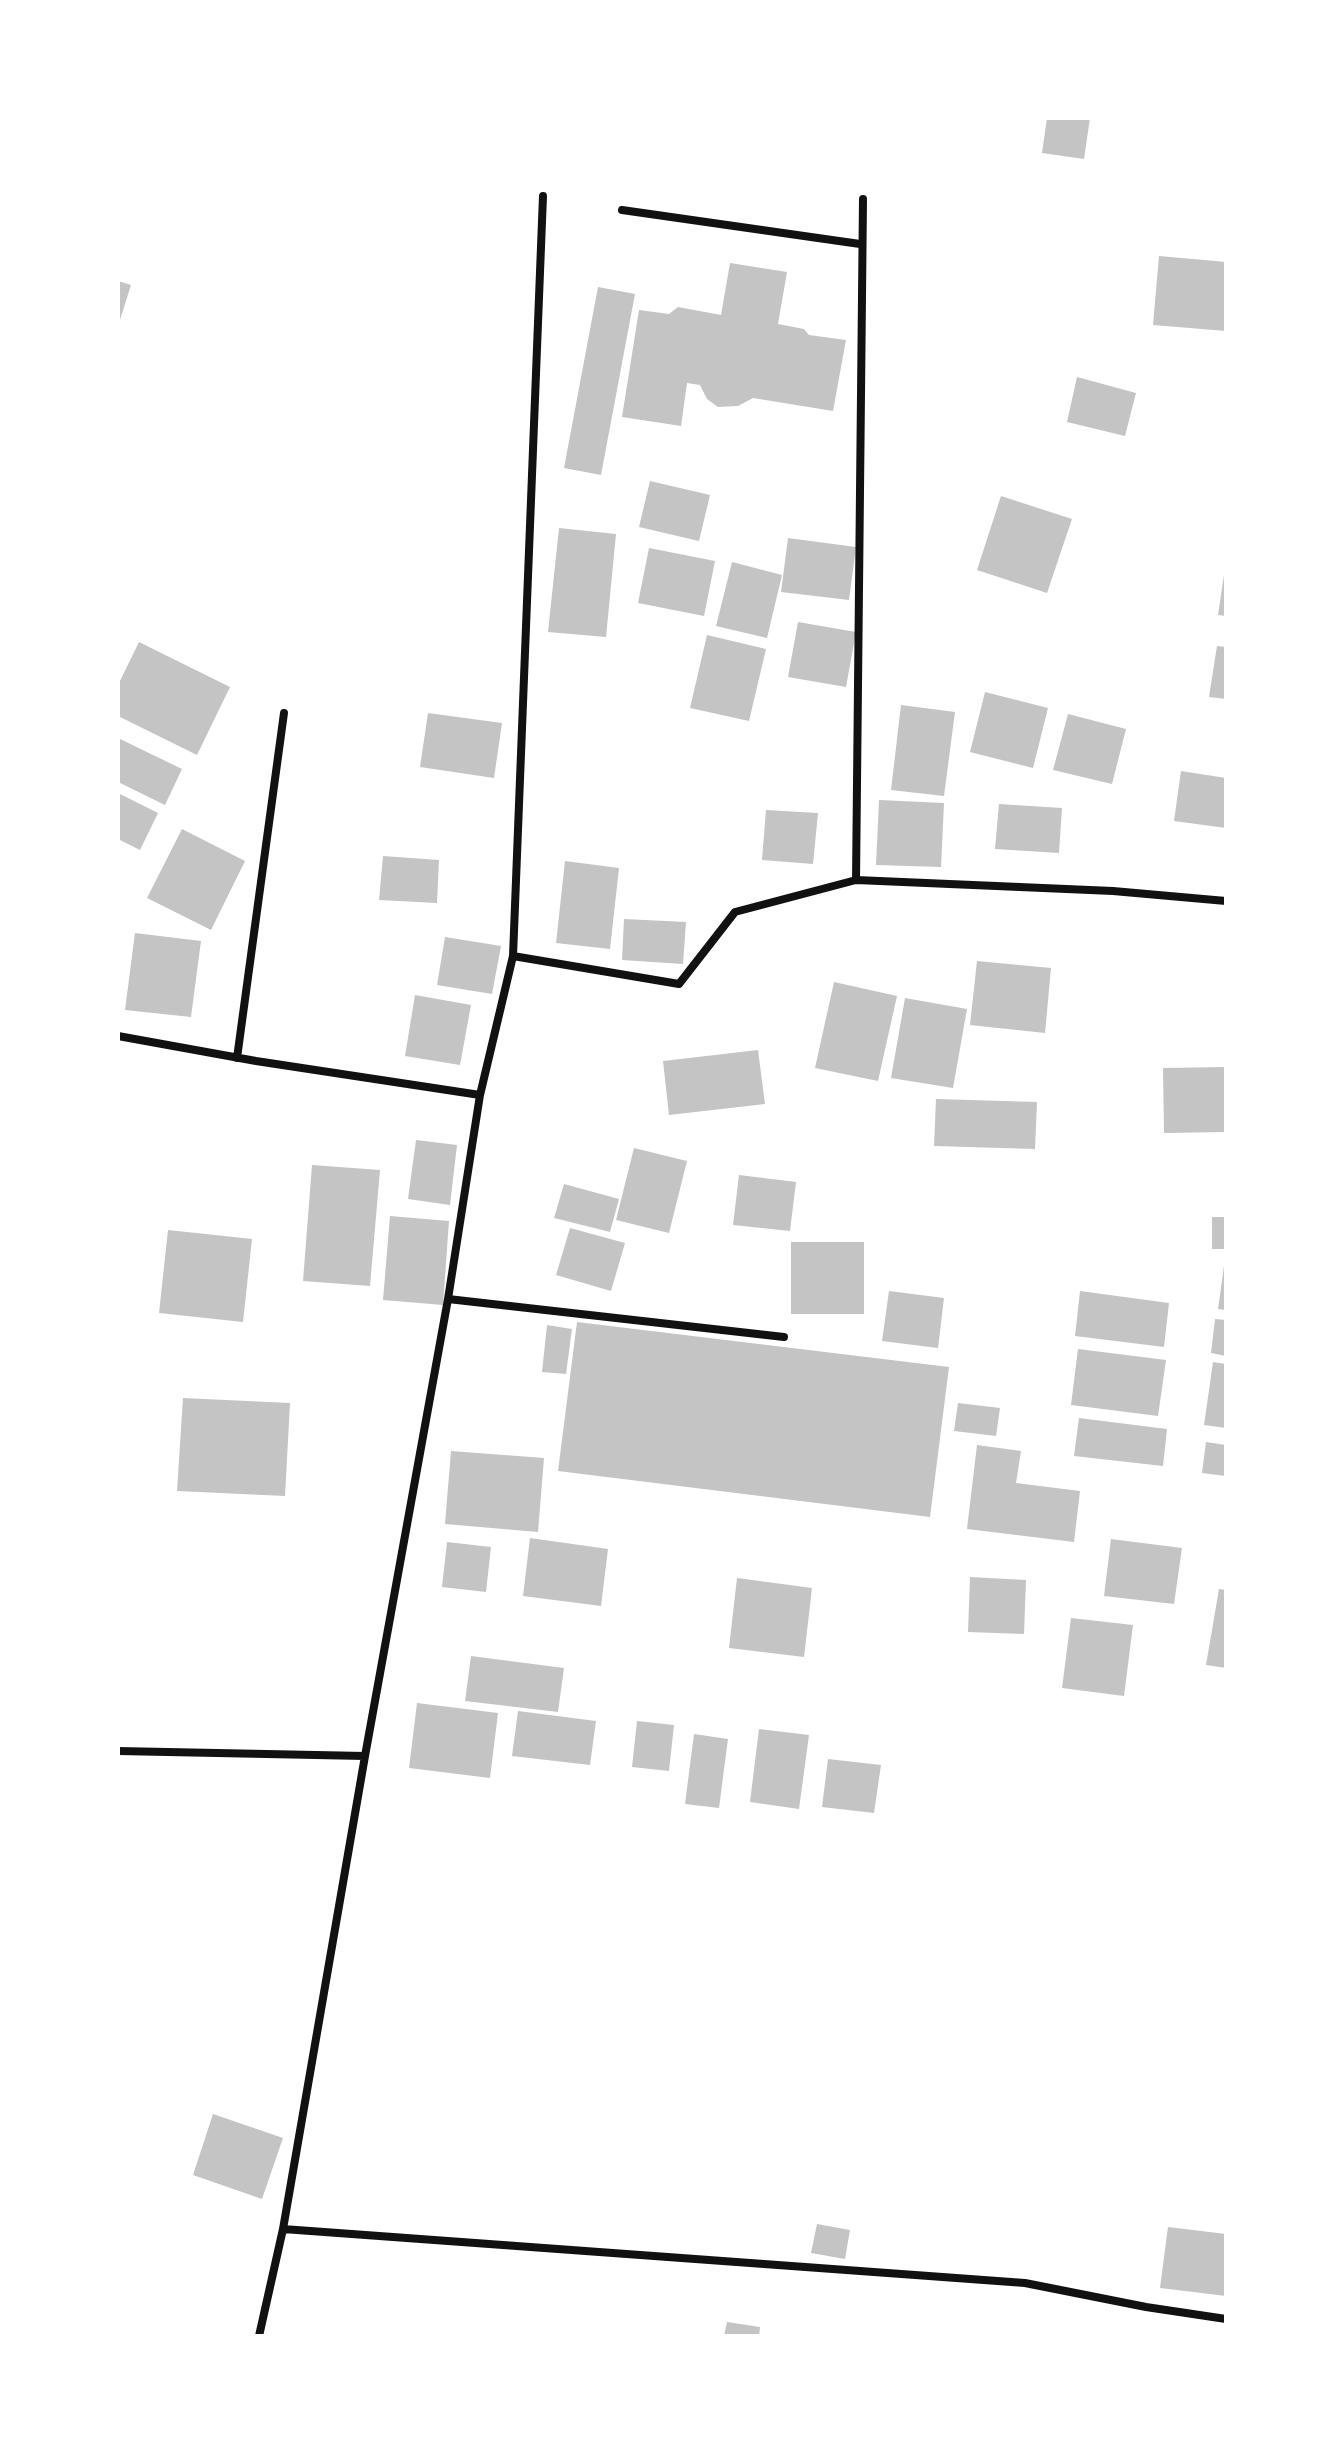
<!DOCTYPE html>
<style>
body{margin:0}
#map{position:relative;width:1344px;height:2454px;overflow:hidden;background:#fff;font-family:Commissioner,sans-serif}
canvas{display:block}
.frame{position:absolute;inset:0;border:120px solid #fff;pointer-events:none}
</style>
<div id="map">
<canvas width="1344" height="2454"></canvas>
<div class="frame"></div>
</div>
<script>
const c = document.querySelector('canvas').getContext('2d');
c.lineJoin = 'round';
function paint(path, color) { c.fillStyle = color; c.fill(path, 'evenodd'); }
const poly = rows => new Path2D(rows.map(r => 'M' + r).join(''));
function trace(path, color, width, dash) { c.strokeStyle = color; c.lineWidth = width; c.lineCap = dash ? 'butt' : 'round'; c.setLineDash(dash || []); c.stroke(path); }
paint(poly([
 [1047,118,1090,118,1084,159,1042,153],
 [1159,256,1226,262,1226,331,1153,325],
 [730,263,787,272,778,324,804,329,809,335,846,340,833,411,753,398,738,406,718,407,707,399,700,385,687,383,681,426,622,417,639,310,669,314,678,307,721,315],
 [118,281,131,285,119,323,118,323],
 [598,287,635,294,601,475,564,468],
 [1077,377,1136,393,1125,436,1067,422],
 [650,481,710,495,699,541,639,527],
 [1001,496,1072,519,1047,593,977,570],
 [559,528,616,534,606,637,548,632],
 [788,538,856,547,849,600,781,592],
 [649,548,715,561,704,616,638,603],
 [732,562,782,575,767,638,716,626],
 [1224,575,1226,575,1226,616,1218,615],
 [798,622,856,632,846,687,788,677],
 [707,635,766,649,749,721,690,708],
 [139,642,230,687,197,755,118,716,118,685],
 [1217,646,1226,647,1226,699,1209,697],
 [985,692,1048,708,1033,768,970,752],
 [901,705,955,712,944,796,891,790],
 [428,713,502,723,494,778,420,767],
 [1068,714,1126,729,1112,784,1053,770],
 [118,738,182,769,165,805,118,782],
 [1181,771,1226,778,1226,828,1174,821],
 [118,793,158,813,140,850,118,839],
 [879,800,944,803,941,867,876,865],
 [999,804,1062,808,1059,853,995,849],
 [766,810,818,813,813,864,762,860],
 [182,829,245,861,211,930,147,898],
 [383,856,439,860,437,903,379,900],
 [565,861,619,868,610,949,556,943],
 [624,919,686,922,683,964,622,960],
 [135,933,201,941,191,1017,125,1010],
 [445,937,501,946,492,994,437,985],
 [977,961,1051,968,1045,1033,970,1025],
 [834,982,897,996,878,1081,815,1068],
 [415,995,471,1005,460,1065,405,1056],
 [905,998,967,1009,953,1088,891,1078],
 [758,1050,765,1104,669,1115,663,1061],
 [1226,1067,1226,1132,1164,1133,1163,1068],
 [936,1099,1037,1102,1035,1149,934,1146],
 [416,1140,457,1145,450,1205,408,1199],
 [634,1148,687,1161,669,1233,616,1220],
 [312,1165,380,1170,370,1286,303,1281],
 [739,1175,796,1182,790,1231,733,1225],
 [564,1184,619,1199,610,1232,554,1218],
 [390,1216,449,1221,443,1305,383,1300],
 [1212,1217,1226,1217,1226,1249,1212,1249],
 [570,1228,625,1243,611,1291,556,1275],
 [168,1230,252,1239,243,1322,159,1313],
 [791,1242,864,1242,864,1314,791,1314],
 [1224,1266,1226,1266,1226,1310,1218,1309],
 [889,1291,944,1298,938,1348,882,1341],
 [1080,1291,1169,1303,1164,1347,1075,1336],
 [1215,1319,1226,1320,1226,1356,1211,1353],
 [577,1322,949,1367,930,1517,558,1471],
 [547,1325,572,1329,566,1374,542,1372],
 [1078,1349,1166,1360,1158,1416,1071,1405],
 [1213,1362,1226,1364,1226,1428,1204,1425],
 [183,1398,290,1403,285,1496,177,1491],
 [958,1403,1000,1408,996,1436,954,1431],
 [1079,1418,1167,1429,1163,1466,1074,1456],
 [1206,1442,1226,1445,1226,1476,1202,1473],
 [977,1445,1021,1451,1016,1483,1080,1491,1074,1542,967,1529],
 [451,1451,544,1458,538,1532,445,1524],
 [530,1538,608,1549,601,1606,523,1596],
 [1111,1539,1182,1548,1174,1604,1104,1596],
 [447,1542,491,1547,486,1592,442,1587],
 [970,1577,1026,1580,1024,1634,968,1632],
 [737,1578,812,1588,804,1657,729,1648],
 [1219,1589,1226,1590,1226,1668,1206,1665],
 [1071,1618,1133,1625,1124,1696,1062,1688],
 [471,1656,564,1668,558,1712,465,1701],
 [417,1703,498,1713,490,1778,409,1768],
 [518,1711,596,1721,590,1765,512,1756],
 [637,1721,674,1725,669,1771,632,1767],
 [759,1729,809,1735,799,1809,750,1802],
 [694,1734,728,1739,719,1808,685,1804],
 [828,1759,881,1765,874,1813,822,1807],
 [213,2114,283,2138,262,2199,193,2175],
 [817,2224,850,2230,845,2259,811,2253],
 [1168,2227,1226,2234,1226,2296,1160,2288],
 [727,2322,760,2327,759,2336,724,2336]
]), '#c4c4c4');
trace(poly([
 [622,210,860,244],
 [856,880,863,199],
 [513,956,543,196],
 [118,1036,256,1061,480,1095],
 [237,1058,284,713],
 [448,1299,784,1337],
 [118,1751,365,1756],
 [283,2229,1025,2283,1146,2307,1226,2319],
 [259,2336,283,2229,365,1756,448,1299,480,1095,513,956,679,984,735,912,856,880,1113,891,1226,901]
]), '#111', 8);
</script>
